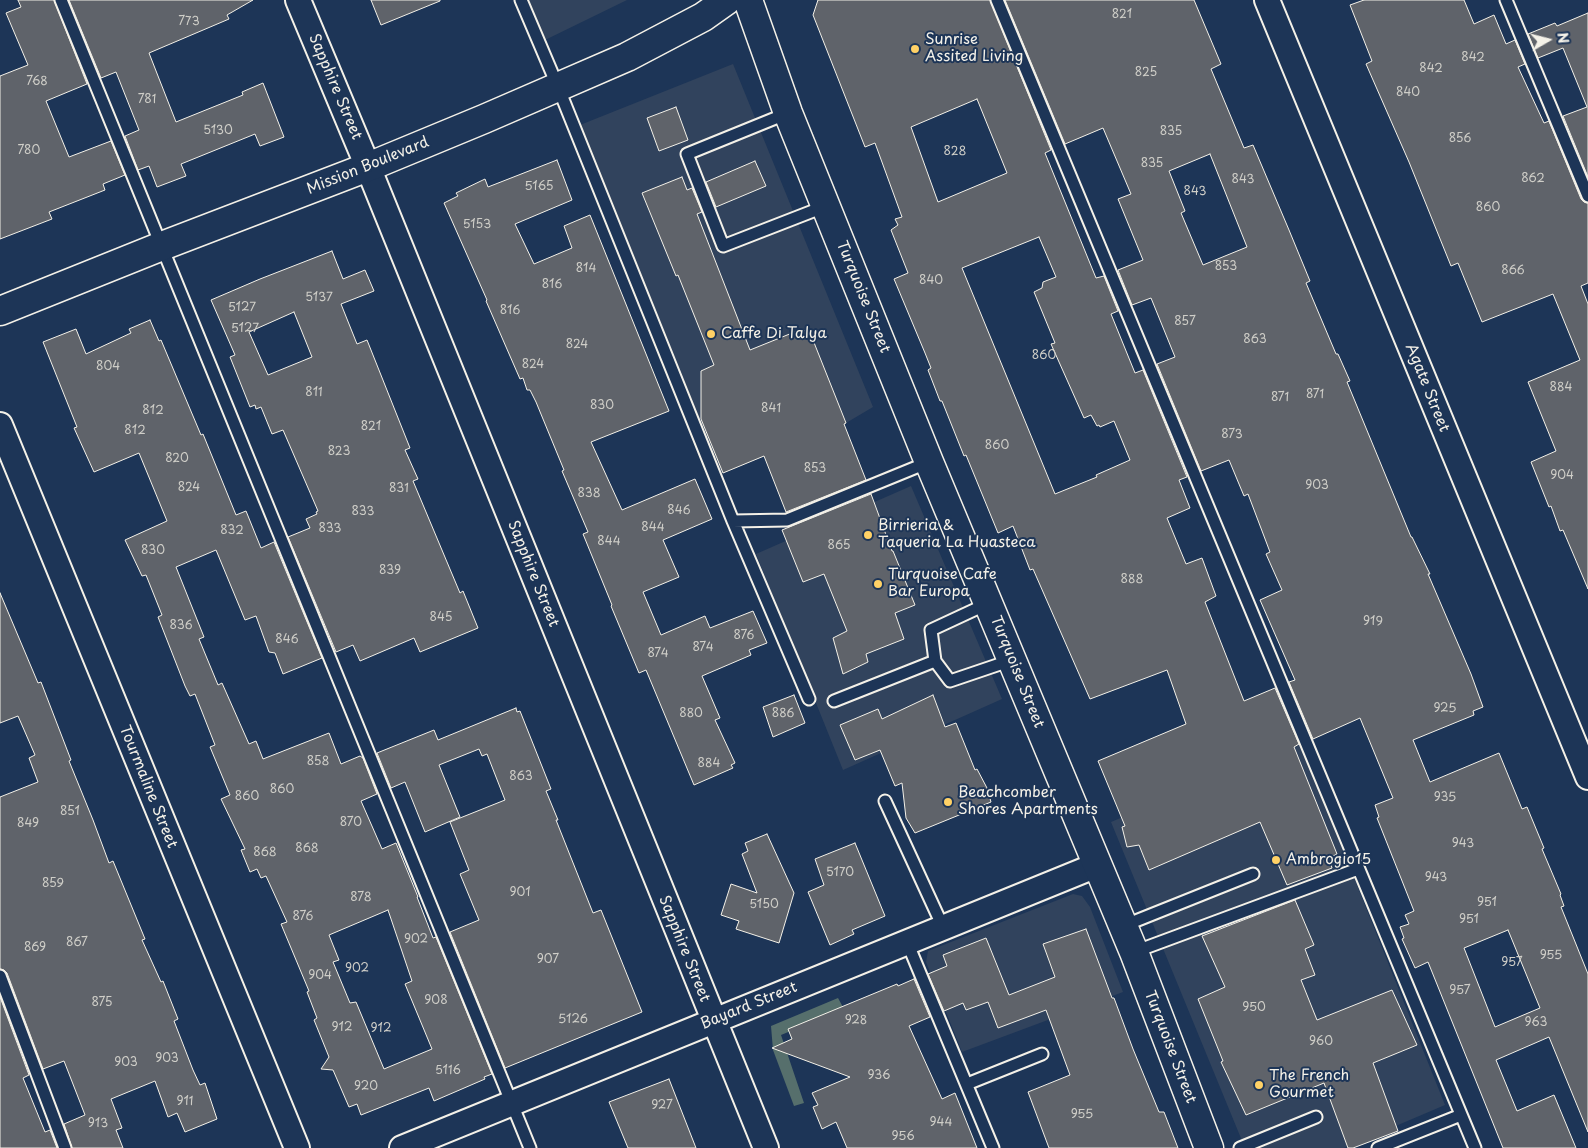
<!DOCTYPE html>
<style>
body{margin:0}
#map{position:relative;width:1588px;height:1148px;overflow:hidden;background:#1d3557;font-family:"Playpen Sans",sans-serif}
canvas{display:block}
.north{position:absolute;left:1523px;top:15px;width:50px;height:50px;-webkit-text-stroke:4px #1d3557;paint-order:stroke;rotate:82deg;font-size:14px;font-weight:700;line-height:20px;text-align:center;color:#f4f1e8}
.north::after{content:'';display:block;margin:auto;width:18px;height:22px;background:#f4f1e8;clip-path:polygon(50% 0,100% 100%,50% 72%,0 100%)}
</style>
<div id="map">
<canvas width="1588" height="1148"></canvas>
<div class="north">N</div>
</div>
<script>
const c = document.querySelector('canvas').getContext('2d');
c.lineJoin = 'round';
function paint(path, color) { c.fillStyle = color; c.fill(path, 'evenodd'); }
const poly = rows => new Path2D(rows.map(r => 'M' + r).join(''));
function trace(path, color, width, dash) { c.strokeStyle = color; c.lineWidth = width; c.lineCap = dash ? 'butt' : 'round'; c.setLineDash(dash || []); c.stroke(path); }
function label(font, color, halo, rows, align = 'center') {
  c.font = font + ' "Playpen Sans",sans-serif'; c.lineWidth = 4; c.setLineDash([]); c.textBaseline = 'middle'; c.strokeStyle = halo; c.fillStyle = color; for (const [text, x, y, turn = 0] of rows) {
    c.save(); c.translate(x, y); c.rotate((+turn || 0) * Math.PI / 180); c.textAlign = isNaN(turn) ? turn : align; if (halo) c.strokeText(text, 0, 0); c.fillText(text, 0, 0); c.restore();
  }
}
paint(poly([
 [529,0,627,0,545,40],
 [733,64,873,407,846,423,723,473,720,476,682,374,580,125],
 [911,486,1002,699,843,770,756,554],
 [1300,743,1445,1105,1344,1148,1245,1148,1111,822],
 [1073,894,1082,896,1090,907,1123,992,962,1052,926,962,928,951]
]), '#31435d');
paint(poly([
 [838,998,844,1009,781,1035,804,1103,794,1106,773,1050,771,1026]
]), '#566f6c');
const building = poly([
 [18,0,54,0,87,84,46,101,69,157,111,141,125,175,103,184,105,190,49,212,52,219,0,239,0,76,28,65,6,13,21,7,18,0],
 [69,0,253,0,227,15,229,19,149,53,176,122,243,95,242,92,263,83,284,137,260,146,255,134,181,164,186,176,157,187,149,166,138,170,125,136,139,130,116,72,101,78,69,0],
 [371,0,440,0,440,1,381,25,371,0],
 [818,0,990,0,1051,150,1045,153,1096,278,1104,276,1118,311,1111,314,1135,373,1143,370,1187,477,1179,480,1190,508,1167,518,1186,564,1202,558,1216,596,1205,602,1244,701,1275,688,1299,744,1294,747,1337,854,1329,858,1332,868,1287,885,1260,822,1149,870,1139,845,1127,847,1122,827,1125,826,1098,761,1186,724,1167,670,1090,699,1033,569,1030,570,1013,526,998,533,966,455,964,456,942,401,940,401,928,370,931,368,925,353,894,279,908,273,891,230,898,225,895,219,902,217,875,143,865,147,813,15,818,0],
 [977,99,1007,173,938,202,911,127,977,99],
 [1039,237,1056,277,1043,282,1042,288,1034,292,1055,343,1051,344,1084,418,1091,415,1097,426,1099,425,1100,427,1114,421,1130,460,1096,475,1097,477,1055,494,962,268,1039,237],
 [1005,0,1194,0,1221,64,1211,69,1244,148,1253,145,1289,230,1310,281,1306,283,1336,354,1338,354,1350,381,1347,382,1411,537,1412,537,1430,574,1428,574,1471,674,1483,707,1473,711,1474,715,1413,740,1430,782,1499,753,1522,809,1527,807,1544,848,1542,849,1561,894,1560,895,1564,906,1561,907,1588,974,1588,1132,1549,1037,1496,1060,1517,1111,1554,1095,1576,1148,1503,1148,1428,962,1415,968,1402,939,1404,938,1400,927,1409,924,1405,915,1414,911,1377,818,1379,817,1375,805,1393,798,1360,718,1313,739,1289,682,1295,680,1260,600,1282,590,1266,554,1270,552,1248,494,1244,496,1229,460,1201,471,1157,364,1175,357,1151,298,1132,305,1118,270,1143,260,1118,199,1131,194,1103,128,1065,144,1005,0],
 [1210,154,1247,247,1203,265,1181,213,1185,211,1169,171,1210,154],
 [1508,930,1540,1008,1495,1027,1464,948,1508,930],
 [1364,0,1464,0,1474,24,1494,15,1506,44,1515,40,1525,64,1518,67,1544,123,1549,121,1581,199,1584,202,1588,203,1588,283,1581,286,1588,304,1588,589,1563,530,1560,531,1551,506,1549,507,1531,462,1556,451,1528,382,1580,360,1553,294,1482,322,1458,263,1451,266,1409,162,1366,64,1372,61,1350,5,1364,0],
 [1588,13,1588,177,1563,116,1587,107,1563,48,1538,58,1528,34,1555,23,1557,26,1588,13],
 [676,107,688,140,659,151,647,118,676,107],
 [557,160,572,200,515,224,534,264,572,248,564,226,590,215,669,411,591,442,622,510,695,479,712,519,663,540,679,577,643,592,661,635,705,616,710,628,753,611,767,643,749,650,751,655,702,676,720,718,715,720,735,763,731,765,733,768,694,785,646,670,639,673,611,606,612,605,583,534,588,532,562,471,564,470,536,402,530,390,527,390,523,378,520,379,486,301,487,300,444,203,458,196,456,193,485,179,488,187,557,160],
 [755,161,766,186,716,207,706,182,755,161],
 [682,177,687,190,692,188,702,212,697,214,750,350,802,329,811,335,846,423,844,424,866,480,786,512,764,456,723,473,701,419,701,371,714,365,678,275,676,276,642,193,682,177],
 [332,251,343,279,365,270,374,291,341,304,357,344,367,340,410,448,405,450,418,479,413,481,460,593,463,591,478,628,420,652,414,638,360,661,353,645,336,652,288,537,310,528,306,519,317,514,316,512,318,511,283,430,272,434,261,407,256,409,255,405,250,407,230,357,235,355,211,300,260,279,332,251],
 [294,312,312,357,268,375,249,332,294,312],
 [150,320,159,341,161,340,201,435,203,434,236,515,246,511,261,548,274,542,322,658,283,674,275,653,269,652,256,616,245,620,216,550,176,567,204,637,199,639,218,685,222,683,249,744,256,741,263,759,329,733,341,764,360,756,363,758,377,794,361,801,382,849,396,843,418,897,417,897,433,938,436,937,492,1074,484,1077,485,1079,434,1101,429,1088,361,1115,357,1104,349,1107,333,1070,321,1069,329,1057,314,1020,317,1018,307,992,309,991,281,924,287,922,266,876,261,878,257,869,250,872,241,850,245,849,221,799,230,795,210,747,215,745,195,694,190,696,185,686,158,617,162,615,146,575,142,576,125,540,167,521,139,453,94,472,74,428,77,427,43,342,76,329,86,354,131,333,129,329,150,320],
 [388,910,412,981,405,984,432,1049,384,1069,356,1002,350,1003,333,962,339,960,329,935,388,910],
 [871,494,892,551,893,551,915,605,895,613,904,639,866,654,868,662,843,674,833,638,847,631,824,574,803,582,782,530,871,494],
 [0,593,38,683,41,682,71,760,69,761,93,820,109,863,113,861,145,939,142,940,161,982,163,981,178,1019,174,1021,193,1070,200,1085,205,1083,217,1119,185,1132,177,1113,168,1117,155,1081,111,1099,122,1128,116,1130,123,1148,72,1148,64,1124,85,1115,64,1061,43,1069,7,973,4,970,0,969,0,797,38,782,29,758,35,755,18,716,0,723,0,593],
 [794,695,805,723,773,737,763,707,794,695],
 [933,695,945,727,956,723,975,770,977,769,987,788,991,802,915,833,906,818,902,783,895,786,880,750,855,760,840,725,878,709,882,719,933,695],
 [516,708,517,712,520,711,551,789,546,791,558,820,556,820,593,913,601,910,642,1012,505,1068,450,932,479,920,460,874,469,870,450,822,505,800,487,754,482,756,479,749,439,765,460,817,425,832,405,782,391,788,377,753,434,730,438,740,516,708],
 [767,834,794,893,779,943,736,929,739,921,721,915,731,884,757,893,742,854,748,851,745,843,767,834],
 [855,843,885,916,852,930,854,934,830,945,808,892,824,885,815,859,855,843],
 [1295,900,1314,945,1305,949,1315,975,1301,980,1317,1020,1392,990,1417,1045,1373,1063,1398,1131,1353,1148,1348,1148,1324,1083,1246,1115,1221,1062,1223,1061,1198,999,1225,987,1202,936,1295,900],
 [1086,929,1112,998,1114,998,1133,1049,1159,1112,1164,1112,1178,1148,1049,1148,1028,1092,1070,1075,1046,1010,998,1028,988,1002,966,1010,963,1003,944,1011,928,974,947,966,943,955,986,938,1009,995,1055,977,1043,944,1086,929],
 [914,979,930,1017,909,1026,942,1099,955,1093,977,1148,847,1148,836,1122,822,1129,813,1107,818,1105,812,1093,850,1077,772,1048,792,1039,788,1029,897,984,898,986,914,979],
 [0,997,29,1075,23,1078,45,1132,50,1130,57,1148,0,1148,0,997],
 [669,1079,696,1148,628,1148,609,1102,669,1079]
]);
paint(building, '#5f636a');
trace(building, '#f4f1e8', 1);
const lane = poly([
 [61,0,530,1148],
 [521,0,558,87,733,521,809,699],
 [997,0,1475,1148],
 [1506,0,1588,196],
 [788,113,687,154,723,246,826,206],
 [733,521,787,520,929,462],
 [935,661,950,681,1012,660],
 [834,701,935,661,931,630,989,603],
 [885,801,943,927],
 [1123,926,1253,874],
 [907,942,993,1148],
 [1134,952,1358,869],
 [0,976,65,1148],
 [967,1084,1042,1054],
 [1240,1148,1316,1117],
 [1378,1148,1461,1115]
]);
const street = poly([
 [298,0,368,167,766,1148],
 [1267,0,1588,777],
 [0,425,297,1148],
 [402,1148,1097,865]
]);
const secondary = poly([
 [748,0,788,113,929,462,1134,952,1209,1148],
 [0,311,162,246,368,167,484,119,627,57,703,17,727,0]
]);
trace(lane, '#f4f1e8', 15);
trace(street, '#f4f1e8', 28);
trace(secondary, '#f4f1e8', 31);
trace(lane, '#1d3557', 11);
trace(street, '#1d3557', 24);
trace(secondary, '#1d3557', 28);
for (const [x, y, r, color] of [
 [915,49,5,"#ffd166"],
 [711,334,5,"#ffd166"],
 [868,535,5,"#ffd166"],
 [878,584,5,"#ffd166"],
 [948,802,5,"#ffd166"],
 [1276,860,5,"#ffd166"],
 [1259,1085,5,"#ffd166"]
]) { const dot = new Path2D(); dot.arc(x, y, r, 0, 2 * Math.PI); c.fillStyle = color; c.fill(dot); trace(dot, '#1d3557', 2); }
label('12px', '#cfcec8', null, [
 ["821",1122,15],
 ["773",189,22],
 ["842",1473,58],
 ["842",1431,69],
 ["825",1146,73],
 ["768",37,82],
 ["840",1408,93],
 ["781",147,100],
 ["5130",218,131],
 ["835",1171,132],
 ["856",1460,139],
 ["780",29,151],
 ["828",955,152],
 ["835",1152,164],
 ["862",1533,179],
 ["843",1243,180],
 ["5165",539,187],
 ["843",1195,192],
 ["860",1488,208],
 ["5153",477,225],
 ["853",1226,267],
 ["814",586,269],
 ["866",1513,271],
 ["840",931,281],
 ["816",552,285],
 ["5137",319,298],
 ["5127",242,308],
 ["816",510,311],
 ["857",1185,322],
 ["5127",245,329],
 ["863",1255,340],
 ["824",577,345],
 ["860",1044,356],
 ["824",533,365],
 ["804",108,367],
 ["884",1561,388],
 ["811",314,393],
 ["871",1315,395],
 ["871",1280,398],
 ["830",602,406],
 ["841",771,409],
 ["812",153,411],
 ["821",371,427],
 ["812",135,431],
 ["873",1232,435],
 ["860",997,446],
 ["823",339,452],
 ["820",177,459],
 ["853",815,469],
 ["904",1562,476],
 ["903",1317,486],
 ["824",189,488],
 ["831",399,489],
 ["838",589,494],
 ["846",679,511],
 ["833",363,512],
 ["844",653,528],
 ["833",330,529],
 ["832",232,531],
 ["844",609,542],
 ["865",839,546],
 ["830",153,551],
 ["839",390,571],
 ["888",1132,580],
 ["845",441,618],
 ["919",1373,622],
 ["836",181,626],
 ["876",744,636],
 ["846",287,640],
 ["874",703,648],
 ["874",658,654],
 ["925",1445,709],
 ["880",691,714],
 ["886",783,714],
 ["858",318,762],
 ["884",709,764],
 ["863",521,777],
 ["860",282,790],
 ["860",247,797],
 ["935",1445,798],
 ["851",70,812],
 ["870",351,823],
 ["849",28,824],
 ["943",1463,844],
 ["868",307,849],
 ["868",265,853],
 ["5170",840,873],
 ["943",1436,878],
 ["859",53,884],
 ["901",520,893],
 ["878",361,898],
 ["951",1487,903],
 ["5150",764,905],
 ["876",303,917],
 ["951",1469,920],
 ["902",416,940],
 ["867",77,943],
 ["869",35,948],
 ["955",1551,956],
 ["907",548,960],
 ["957",1512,963],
 ["902",357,969],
 ["904",320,976],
 ["957",1460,991],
 ["908",436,1001],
 ["875",102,1003],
 ["950",1254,1008],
 ["5126",573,1020],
 ["928",856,1021],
 ["963",1536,1023],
 ["912",342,1028],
 ["912",381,1029],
 ["960",1321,1042],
 ["903",167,1059],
 ["903",126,1063],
 ["5116",448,1071],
 ["936",879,1076],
 ["920",366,1087],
 ["911",185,1102],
 ["927",662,1106],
 ["955",1082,1115],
 ["944",941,1123],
 ["913",98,1124],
 ["956",903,1137]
]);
label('15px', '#f4f1e8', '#1d3557', [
 ["Sunrise",925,40],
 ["Assited Living",925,57],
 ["Caffe Di Talya",721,334],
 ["Birrieria &",878,526],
 ["Taqueria La Huasteca",878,543],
 ["Turquoise Cafe",888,575],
 ["Bar Europa",888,592],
 ["Beachcomber",958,793],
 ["Shores Apartments",958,810],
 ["Ambrogio15",1286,860],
 ["The French",1269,1076],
 ["Gourmet",1269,1093]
], 'left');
label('15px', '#f4f1e8', '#1d3557', [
 ["Sapphire Street",335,87,67],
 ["Mission Boulevard",368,166,-22],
 ["Turquoise Street",863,297,68],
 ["Agate Street",1427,388,68],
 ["Sapphire Street",533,574,68],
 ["Turquoise Street",1017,672,68],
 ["Tourmaline Street",148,787,68],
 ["Sapphire Street",684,949,68],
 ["Bayard Street",749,1006,-22],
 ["Turquoise Street",1170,1047,69]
]);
</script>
